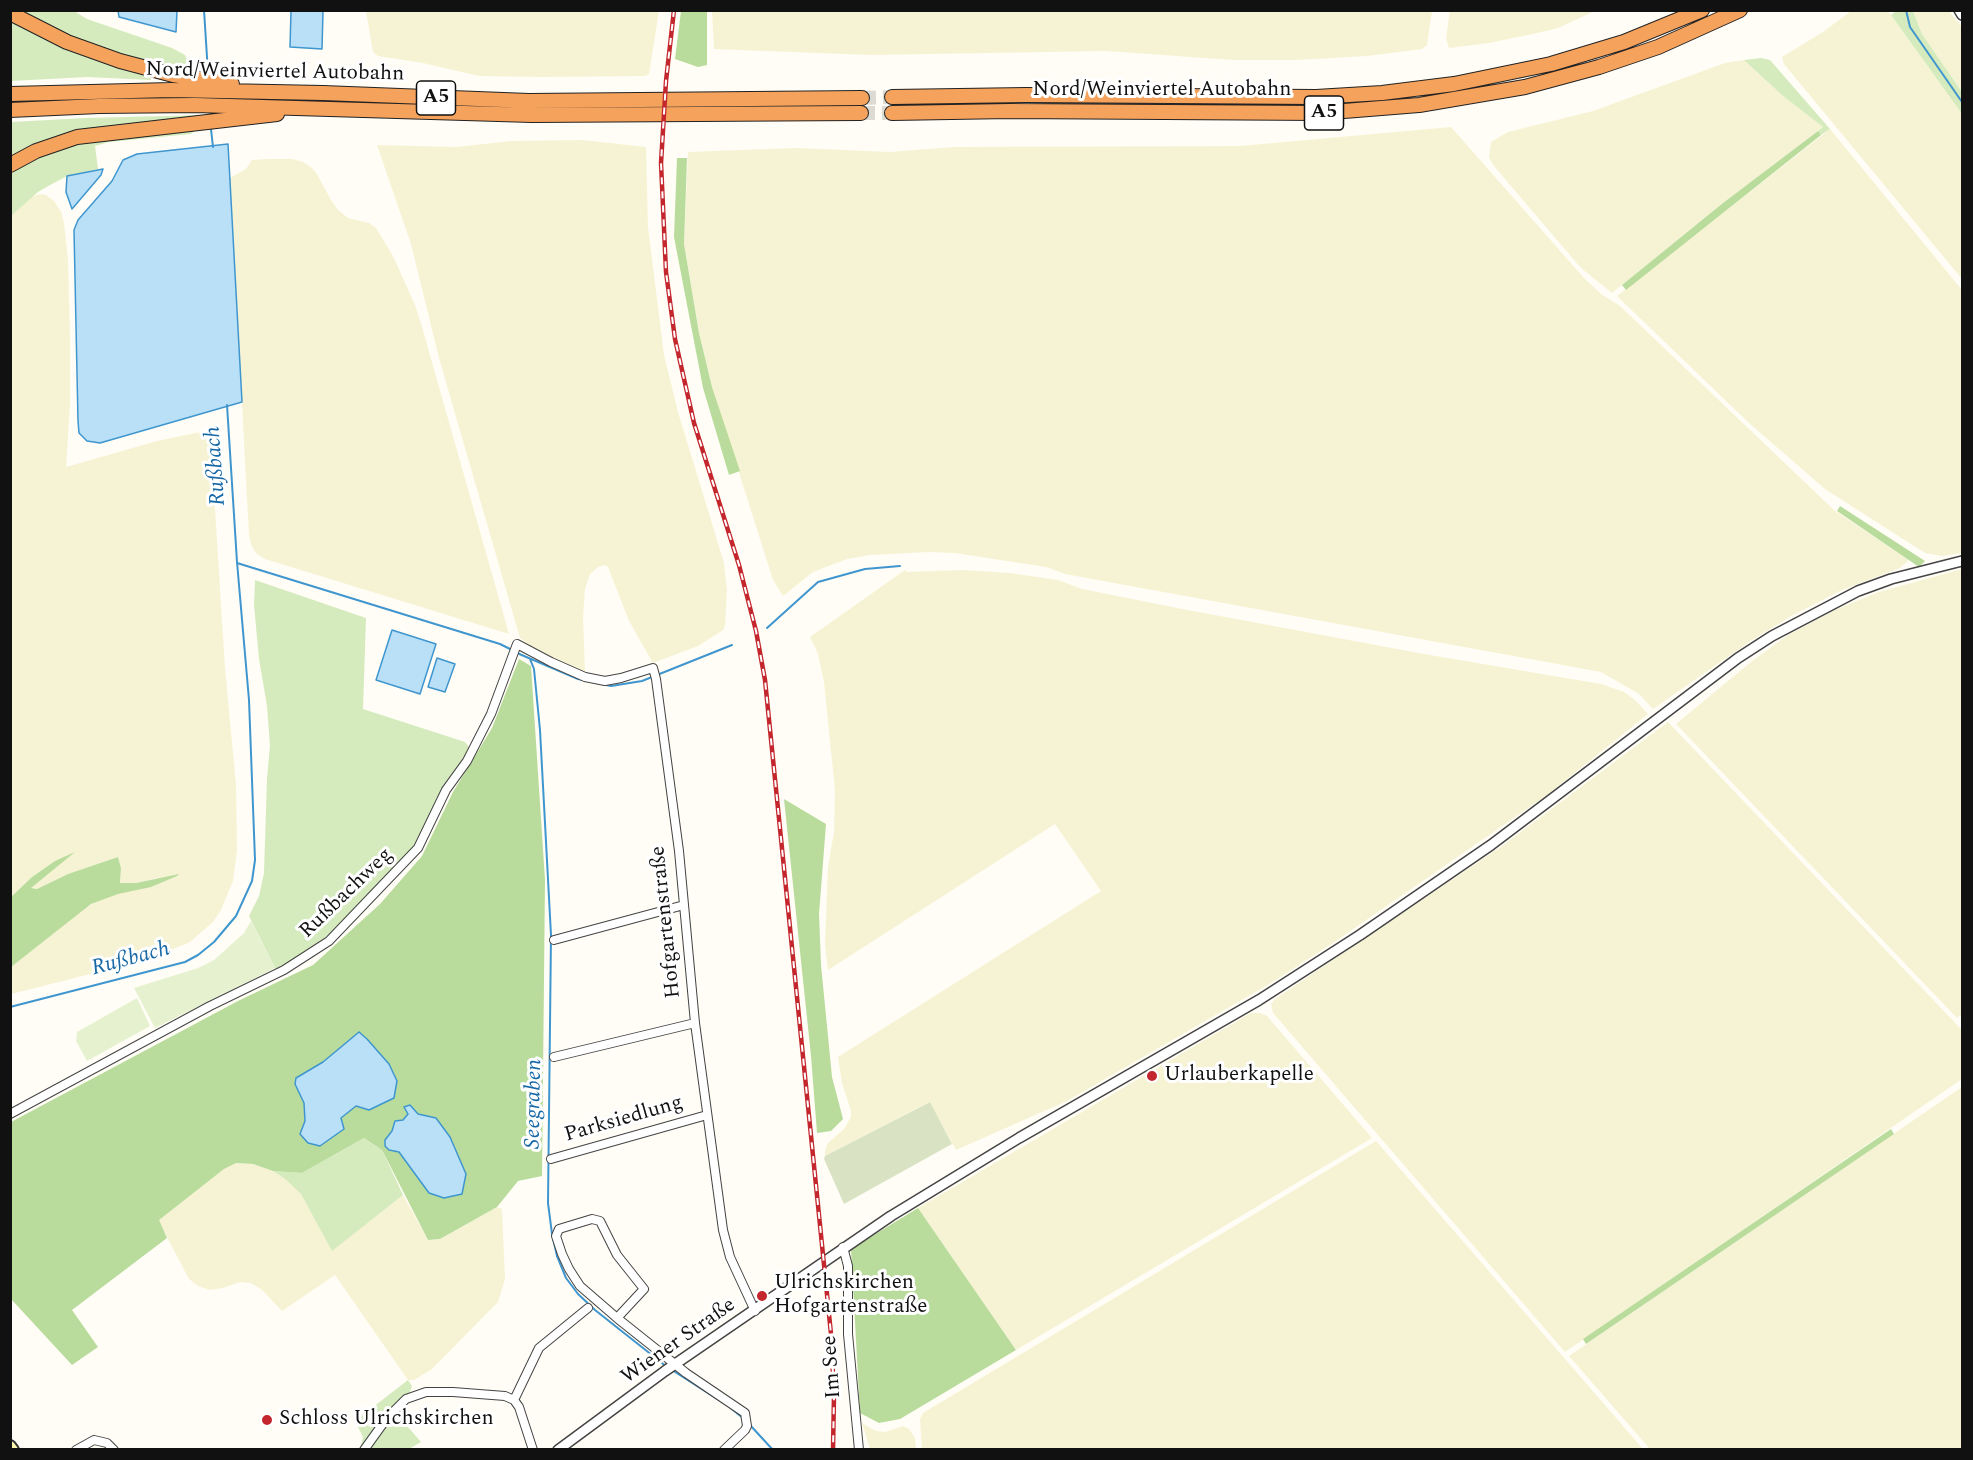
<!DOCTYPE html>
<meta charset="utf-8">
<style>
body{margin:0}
#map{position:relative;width:1973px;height:1460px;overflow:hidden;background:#fffdf5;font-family:Spectral,serif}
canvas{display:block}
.frame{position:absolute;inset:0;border:12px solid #111;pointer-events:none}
</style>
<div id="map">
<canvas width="1973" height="1460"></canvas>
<div class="frame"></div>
</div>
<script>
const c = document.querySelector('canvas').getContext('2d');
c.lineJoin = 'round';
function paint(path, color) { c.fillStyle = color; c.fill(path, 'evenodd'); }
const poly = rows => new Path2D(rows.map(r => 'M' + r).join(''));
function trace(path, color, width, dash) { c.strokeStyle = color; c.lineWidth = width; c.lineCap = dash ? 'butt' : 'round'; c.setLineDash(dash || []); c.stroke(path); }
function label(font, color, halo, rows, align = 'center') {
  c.font = font + ' Spectral,serif'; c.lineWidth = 6; c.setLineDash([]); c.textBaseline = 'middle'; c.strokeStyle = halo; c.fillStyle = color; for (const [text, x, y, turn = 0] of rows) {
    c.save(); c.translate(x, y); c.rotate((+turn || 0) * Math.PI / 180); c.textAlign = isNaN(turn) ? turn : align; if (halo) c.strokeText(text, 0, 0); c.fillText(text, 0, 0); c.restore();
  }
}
paint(poly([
 [1450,10,1595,10,1595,11,1558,28,1537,33,1489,43,1449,48,1446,38],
 [366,11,366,10,659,11,649,74,645,76,542,77,479,76,423,63,378,56,373,52],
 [712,11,712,10,1432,11,1427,45,1422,49,1367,56,1297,60,1234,60,1106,51,870,55,714,49],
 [1851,11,1888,11,1962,114,1962,279,1784,64,1782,57,1823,32],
 [1913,11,1949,11,1962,27,1962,92,1922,34],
 [1744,60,1783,96,1823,127,1723,203,1612,293,1581,268,1493,165,1489,157,1491,142,1508,132,1593,111,1725,63],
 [1451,127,1584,278,1601,294,1620,306,1834,510,1909,560,1900,568,1842,590,1793,615,1752,640,1653,709,1639,694,1601,672,1065,574,1046,567,955,553,928,552,870,555,847,559,813,572,783,596,773,580,712,387,699,333,684,244,688,152,796,148,890,152,955,147,1240,146],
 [1830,129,1962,290,1962,553,1942,556,1925,553,1825,489,1749,423,1617,296],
 [582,140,646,147,648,227,664,355,678,412,724,563,727,590,725,625,723,630,698,646,653,663,629,621,608,567,605,565,598,567,590,574,585,589,583,617,585,672,559,662,534,649,520,638,439,358,411,244,377,145,456,147,512,141],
 [268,159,292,159,303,162,312,168,317,174,331,200,338,210,348,218,369,223,376,228,393,256,415,305,422,327,509,634,265,559,257,554,252,547,249,535,230,178,246,169,252,160],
 [39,194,46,195,54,201,61,212,64,223,68,260,70,338,70,405,66,467,157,441,210,430,225,668,236,785,237,851,233,881,221,910,213,922,190,942,150,959,11,994,11,967,79,912,102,898,161,877,136,883,120,883,121,868,118,857,68,874,37,889,31,888,44,876,55,861,32,877,11,897,10,216,32,197],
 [1962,569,1962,1014,1957,1018,1676,724,1751,662,1788,635,1837,609,1879,592],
 [905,570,907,572,963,570,1010,573,1058,580,1082,589,1177,608,1424,654,1601,684,1624,692,1635,700,1648,714,1547,795,1333,943,1271,983,1067,1101,956,1150,929,1102,825,1156,825,1150,828,1143,844,1129,851,1117,851,1111,842,1083,838,1057,1101,891,1055,824,828,970,825,945,828,867,834,832,835,790,824,682,818,654,810,637],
 [1668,722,1962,1030,1962,1079,1565,1352,1273,1013,1271,1004,1275,999,1502,846],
 [1251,1013,1260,1013,1267,1016,1372,1138,1016,1350,918,1208],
 [1962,1087,1962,1449,1650,1449,1569,1356],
 [1376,1141,1643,1449,922,1449,920,1419,923,1413],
 [236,1163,253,1164,273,1171,285,1179,301,1194,332,1250,403,1195,428,1240,440,1239,497,1207,502,1209,505,1279,498,1302,432,1369,414,1380,408,1380,335,1275,282,1311,262,1290,251,1283,240,1282,223,1288,210,1290,198,1286,189,1279,158,1220,224,1169],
 [862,1423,876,1431,885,1432,903,1426,909,1429,915,1438,916,1449,870,1449]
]), '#f6f3d4');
paint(poly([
 [18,11,74,11,87,19,172,48,185,55,192,73,108,51,57,31],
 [1896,11,1913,11,1922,34,1962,92,1962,114,1891,15],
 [11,20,78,53,108,64,150,76,151,80,87,77,11,81],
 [1761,58,1770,60,1830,129,1821,135,1818,131,1823,127,1783,96,1744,60],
 [204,115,204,117,11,158,11,122,86,118],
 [196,130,191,134,109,142,95,146,98,169,67,176,50,185,38,192,11,216,11,171,34,158,72,143],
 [255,580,366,618,363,709,465,742,469,747,465,757,436,799,421,836,414,847,334,931,289,963,276,970,249,916,259,896,264,873,267,778,270,746,267,706,259,659,254,605],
 [364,1138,382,1150,403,1195,332,1251,301,1194,285,1179,273,1171,302,1173],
 [408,1380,412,1386,407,1401,395,1412,421,1442,409,1449,360,1449,363,1437,355,1421]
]), '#d5ebbd');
paint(poly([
 [681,11,707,11,707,65,698,67,675,59],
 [1818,131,1821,135,1626,290,1622,285,1723,203],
 [677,158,687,158,684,244,699,333,712,387,740,471,729,475,703,388,674,237],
 [1840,506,1925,561,1919,567,1837,511],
 [519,659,531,666,545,880,542,1176,518,1181,497,1207,440,1239,428,1240,382,1150,364,1138,302,1173,273,1171,253,1164,236,1163,224,1169,159,1220,167,1238,72,1310,98,1347,72,1365,11,1299,11,1122,238,1001,313,965,380,904,422,856,453,792,492,728],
 [784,799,826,824,819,914,821,965,832,1077,843,1119,831,1131,817,1133,811,1056],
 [75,852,31,888,37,889,68,874,118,857,121,868,120,883,136,883,179,874,177,876,151,887,118,894,91,904,11,967,11,897,32,877,55,861],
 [1891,1129,1894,1134,1586,1344,1583,1339],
 [918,1208,1016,1350,900,1419,879,1423,860,1413,851,1249]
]), '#b9dc9c');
paint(poly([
 [930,1102,952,1144,844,1204,824,1159,825,1156]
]), '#d9e3c4');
paint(poly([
 [251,921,275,968,155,1028,134,988,198,968,214,960,244,933],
 [137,998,150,1026,87,1061,76,1041,77,1032]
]), '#e6f2cf');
const water = poly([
 [118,11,177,11,176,32,119,17,118,11],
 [291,11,323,11,322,49,290,47,291,11],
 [228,144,242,402,100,443,87,441,79,433,78,421,74,230,78,220,112,181,123,160,137,154,228,144],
 [103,169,101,175,72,209,66,192,67,176,103,169],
 [392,630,436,644,420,694,376,680,392,630],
 [437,658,455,664,445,692,428,687,437,658],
 [359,1032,367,1039,389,1064,397,1081,394,1098,369,1110,356,1106,341,1118,344,1129,320,1146,308,1143,300,1134,305,1121,304,1103,295,1084,296,1078,323,1062,359,1032],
 [410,1105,418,1114,436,1118,450,1137,466,1174,462,1194,444,1198,429,1193,399,1152,389,1150,385,1146,385,1140,392,1131,395,1121,403,1120,408,1114,404,1107,410,1105]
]);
paint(water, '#b9e0f7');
trace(water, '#3f96cf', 1.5);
trace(poly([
 [204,10,208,73],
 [1906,10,1910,27,1962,102],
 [211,129,213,147],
 [237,563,500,644,512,650],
 [767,628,818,582,865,569,900,566],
 [517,653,578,679,611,686,642,681,732,645],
 [530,659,534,669,540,730,551,935,548,1203,552,1234,557,1256,566,1278,578,1294,595,1310,667,1367],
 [10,1007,185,962,198,955,214,942,236,916,252,881,255,860,249,700,237,562,227,405],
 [672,1370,725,1404],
 [732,1409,744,1419],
 [750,1425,773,1450]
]), '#3f96cf', 2);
trace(poly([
 [862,98,892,97],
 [861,113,892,113]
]), '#dbdad3', 14, [14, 7]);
const minor = poly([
 [554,940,684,905],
 [554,1057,695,1023],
 [10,1114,210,1006,284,970,329,941,418,848,446,790,467,761,491,714,517,644,551,662,585,677,605,681,621,678,653,668,656,679,679,851,695,1023,723,1230,730,1257,755,1311],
 [551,1159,707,1115],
 [843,1247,848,1266,848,1334,859,1450],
 [617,1318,580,1286,569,1269,562,1254,556,1236,559,1229,592,1219,600,1221,617,1255,644,1289,617,1318,686,1373,745,1413,747,1426,745,1430,724,1450],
 [514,1400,539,1348,588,1308],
 [76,1450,94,1440,107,1443,114,1450],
 [364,1450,387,1418,406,1399,426,1392,453,1392,505,1396,514,1400,519,1407,533,1450]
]);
const tertiary = poly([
 [1959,10,1962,15],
 [558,1450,665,1371,891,1216,1019,1138,1259,1000,1360,935,1491,845,1738,658,1772,636,1858,591,1891,579,1962,561]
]);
const secondary = poly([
 [10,1446,13,1450]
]);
const motorway = poly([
 [10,13,67,42,120,61,173,75,232,84],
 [10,94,171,90,323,93,529,101,862,98],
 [892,97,1026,95,1316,97,1382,93,1454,84,1551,64,1624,42,1702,10],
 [10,110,99,106,195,105,532,115,861,113],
 [892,113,1010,111,1319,113,1419,105,1525,87,1599,67,1658,47,1740,10],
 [10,165,36,151,77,137,277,114]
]);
trace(minor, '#444', 10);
trace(tertiary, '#444', 12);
trace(secondary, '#333', 14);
trace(motorway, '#222', 16);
trace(minor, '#fff', 8);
trace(tertiary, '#fff', 9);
trace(secondary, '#fff6b0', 10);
trace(motorway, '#f5a25d', 14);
const rail = poly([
 [674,10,666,81,661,163,666,272,675,339,694,423,739,565,756,631,765,680,831,1334,834,1395,833,1450]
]);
trace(rail, '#c4262e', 4.5);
trace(rail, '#fff', 2, [7]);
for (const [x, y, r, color] of [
 [1152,1076,6,"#c4262e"],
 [762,1296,6,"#c4262e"],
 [267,1420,6,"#c4262e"]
]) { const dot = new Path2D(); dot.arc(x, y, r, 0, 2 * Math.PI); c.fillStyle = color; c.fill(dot); trace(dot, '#fff', 2); }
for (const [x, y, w] of [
 [436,98,39],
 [1324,113,39]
]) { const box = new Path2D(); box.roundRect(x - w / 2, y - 17, w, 34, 4.5); c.fillStyle = '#fff'; c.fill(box); trace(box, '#111', 1.5); }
label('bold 20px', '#111', null, [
 ["A5",436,98],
 ["A5",1324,113]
]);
label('21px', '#111', '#fff', [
 ["Nord/Weinviertel Autobahn",275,73,1],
 ["Nord/Weinviertel Autobahn",1162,91],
 ["Rußbachweg",347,894,-44],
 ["Hofgartenstraße",667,922,-96],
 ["Parksiedlung",624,1120,-16],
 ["Wiener Straße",679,1342,-35],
 ["Im See",833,1367,-94]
]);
label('21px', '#111', '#fff', [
 ["Urlauberkapelle",1164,1076],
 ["Ulrichskirchen",774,1284],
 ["Hofgartenstraße",774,1308],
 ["Schloss Ulrichskirchen",279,1420]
], 'left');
label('italic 22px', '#1768a6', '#fff', [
 ["Rußbach",217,466,-94],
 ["Rußbach",131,960,-15],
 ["Seegraben",535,1104,-89]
]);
</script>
